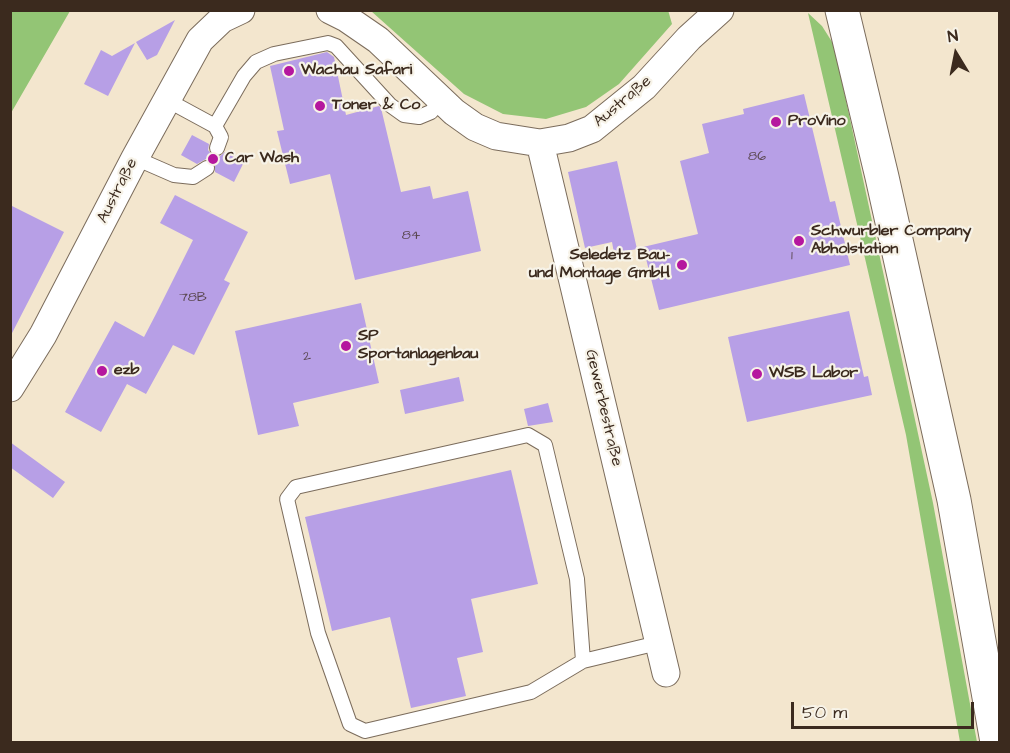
<!DOCTYPE html>
<meta charset="utf-8">
<style>
body{margin:0}
#map{position:relative;width:1010px;height:753px;overflow:hidden;background:#f3e6ce;font-family:"Architects Daughter",sans-serif}
canvas{display:block}
.frame{position:absolute;inset:0;border:12px solid #3b2a1e;pointer-events:none}
.north{position:absolute;left:926px;top:24px;width:60px;height:60px;-webkit-text-stroke:4px #f7f3e8;paint-order:stroke;rotate:350deg;font-size:16px;font-weight:700;line-height:24px;text-align:center;color:#3b2a1e}
.north::after{content:'';display:block;margin:auto;width:21px;height:27px;background:#3b2a1e;clip-path:polygon(50% 0,100% 100%,50% 72%,0 100%)}
.scale{position:absolute;left:791px;top:702px;width:183px;height:27px;box-sizing:border-box;border:3px solid #3b2a1e;border-top:0;padding-left:8px;font-size:18px;line-height:21px;white-space:nowrap;color:#3b2a1e;-webkit-text-stroke:4px #f7f3e8;paint-order:stroke}
</style>
<div id="map">
<canvas width="1010" height="753"></canvas>
<div class="frame"></div>
<div class="north">N</div>
<div class="scale">50 m</div>
</div>
<script>
const c = document.querySelector('canvas').getContext('2d');
c.lineJoin = 'round';
function paint(path, color) { c.fillStyle = color; c.fill(path, 'evenodd'); }
const poly = rows => new Path2D(rows.map(r => 'M' + r).join(''));
function trace(path, color, width, dash) { c.strokeStyle = color; c.lineWidth = width; c.lineCap = dash ? 'butt' : 'round'; c.setLineDash(dash || []); c.stroke(path); }
function label(font, color, halo, rows, align = 'center') {
  c.font = font + ' "Architects Daughter",sans-serif'; c.lineWidth = 4.5; c.setLineDash([]); c.textBaseline = 'middle'; c.strokeStyle = halo; c.fillStyle = color; for (const [text, x, y, turn = 0] of rows) {
    c.save(); c.translate(x, y); c.rotate((+turn || 0) * Math.PI / 180); c.textAlign = isNaN(turn) ? turn : align; if (halo) c.strokeText(text, 0, 0); c.fillText(text, 0, 0); c.restore();
  }
}
paint(poly([
 [11,10,70,11,11,113,10,11],
 [668,10,672,24,619,84,586,107,546,119,503,114,464,94,371,11],
 [808,13,822,26,834,45,933,503,977,742,960,742,906,435]
]), '#93c575');
paint(poly([
 [175,20,157,55,147,60,136,42],
 [135,43,108,96,84,84,101,50,112,56],
 [327,52,334,57,346,115,379,106,381,108,401,192,430,186,433,199,468,191,481,251,355,280,330,174,290,184,277,131,284,130,270,66],
 [804,94,830,202,835,201,850,265,659,310,643,247,698,234,680,161,709,153,702,124,744,114,743,109],
 [192,135,209,144,208,150,213,156,219,157,225,152,244,162,234,182,215,172,215,164,211,160,206,159,197,164,181,155],
 [617,161,637,249,614,253,612,242,585,248,568,172],
 [175,195,248,232,224,280,230,283,194,355,173,345,146,394,127,384,101,432,65,412,115,321,144,337,156,314,193,240,160,223],
 [10,205,64,232,10,337],
 [361,303,379,383,293,403,299,426,258,435,235,331],
 [849,311,864,377,868,376,872,395,747,422,728,337],
 [459,377,464,401,405,414,400,390],
 [548,403,553,422,528,426,524,409],
 [10,442,65,482,53,498,10,467],
 [511,470,538,584,471,599,483,652,457,658,466,696,411,708,390,617,332,631,305,517]
]), '#b79fe6');
const lane = poly([
 [167,100,215,126,221,137,217,148],
 [215,126,244,76,256,62,274,54,328,43,336,46,390,105,404,115,419,117,431,112,441,100],
 [135,158,174,175,193,177,207,168],
 [583,661,577,579,545,445,528,435,296,487,287,499,318,633,350,724,365,731,531,692,583,661,658,643]
]);
const street = poly([
 [330,10,346,18,378,40,454,112,475,127,496,136,540,143,569,138,592,129,644,87,689,38,720,10],
 [540,143,666,673],
 [10,388,43,335,135,158,200,40,222,19,241,10]
]);
const secondary = poly([
 [842,10,882,177,954,500,997,742]
]);
trace(lane, '#7b6c5c', 16);
trace(street, '#7b6c5c', 29);
trace(secondary, '#7b6c5c', 35);
trace(lane, '#fff', 14);
trace(street, '#fff', 27);
trace(secondary, '#fff', 33);
for (const [x, y, r, color] of [
 [289,71,6,"#b5179e"],
 [320,106,6,"#b5179e"],
 [776,122,6,"#b5179e"],
 [213,159,6,"#b5179e"],
 [799,241,6,"#b5179e"],
 [682,265,6,"#b5179e"],
 [346,346,6,"#b5179e"],
 [102,371,6,"#b5179e"],
 [757,374,6,"#b5179e"]
]) { const dot = new Path2D(); dot.arc(x, y, r, 0, 2 * Math.PI); c.fillStyle = color; c.fill(dot); trace(dot, '#f7f3e8', 2); }
label('14px', '#5a4750', null, [
 ["86",757,157],
 ["84",411,236],
 ["1",792,256],
 ["78B",193,298],
 ["2",307,357]
]);
label('bold 16px', '#3b2a1e', '#f7f3e8', [
 ["Wachau Safari",301,71],
 ["Toner & Co",332,106],
 ["ProVino",788,122],
 ["Car Wash",225,159],
 ["Schwurbler Company",811,232],
 ["Abholstation",811,250],
 ["Seledetz Bau-",670,256,"right"],
 ["und Montage GmbH",670,274,"right"],
 ["SP",358,337],
 ["Sportanlagenbau",358,355],
 ["ezb",114,371],
 ["WSB Labor",769,374]
], 'left');
label('16px', '#3b2a1e', '#f7f3e8', [
 ["Austraße",623,102,-40],
 ["Austraße",118,191,-63],
 ["Gewerbestraße",603,408,77]
]);
</script>
